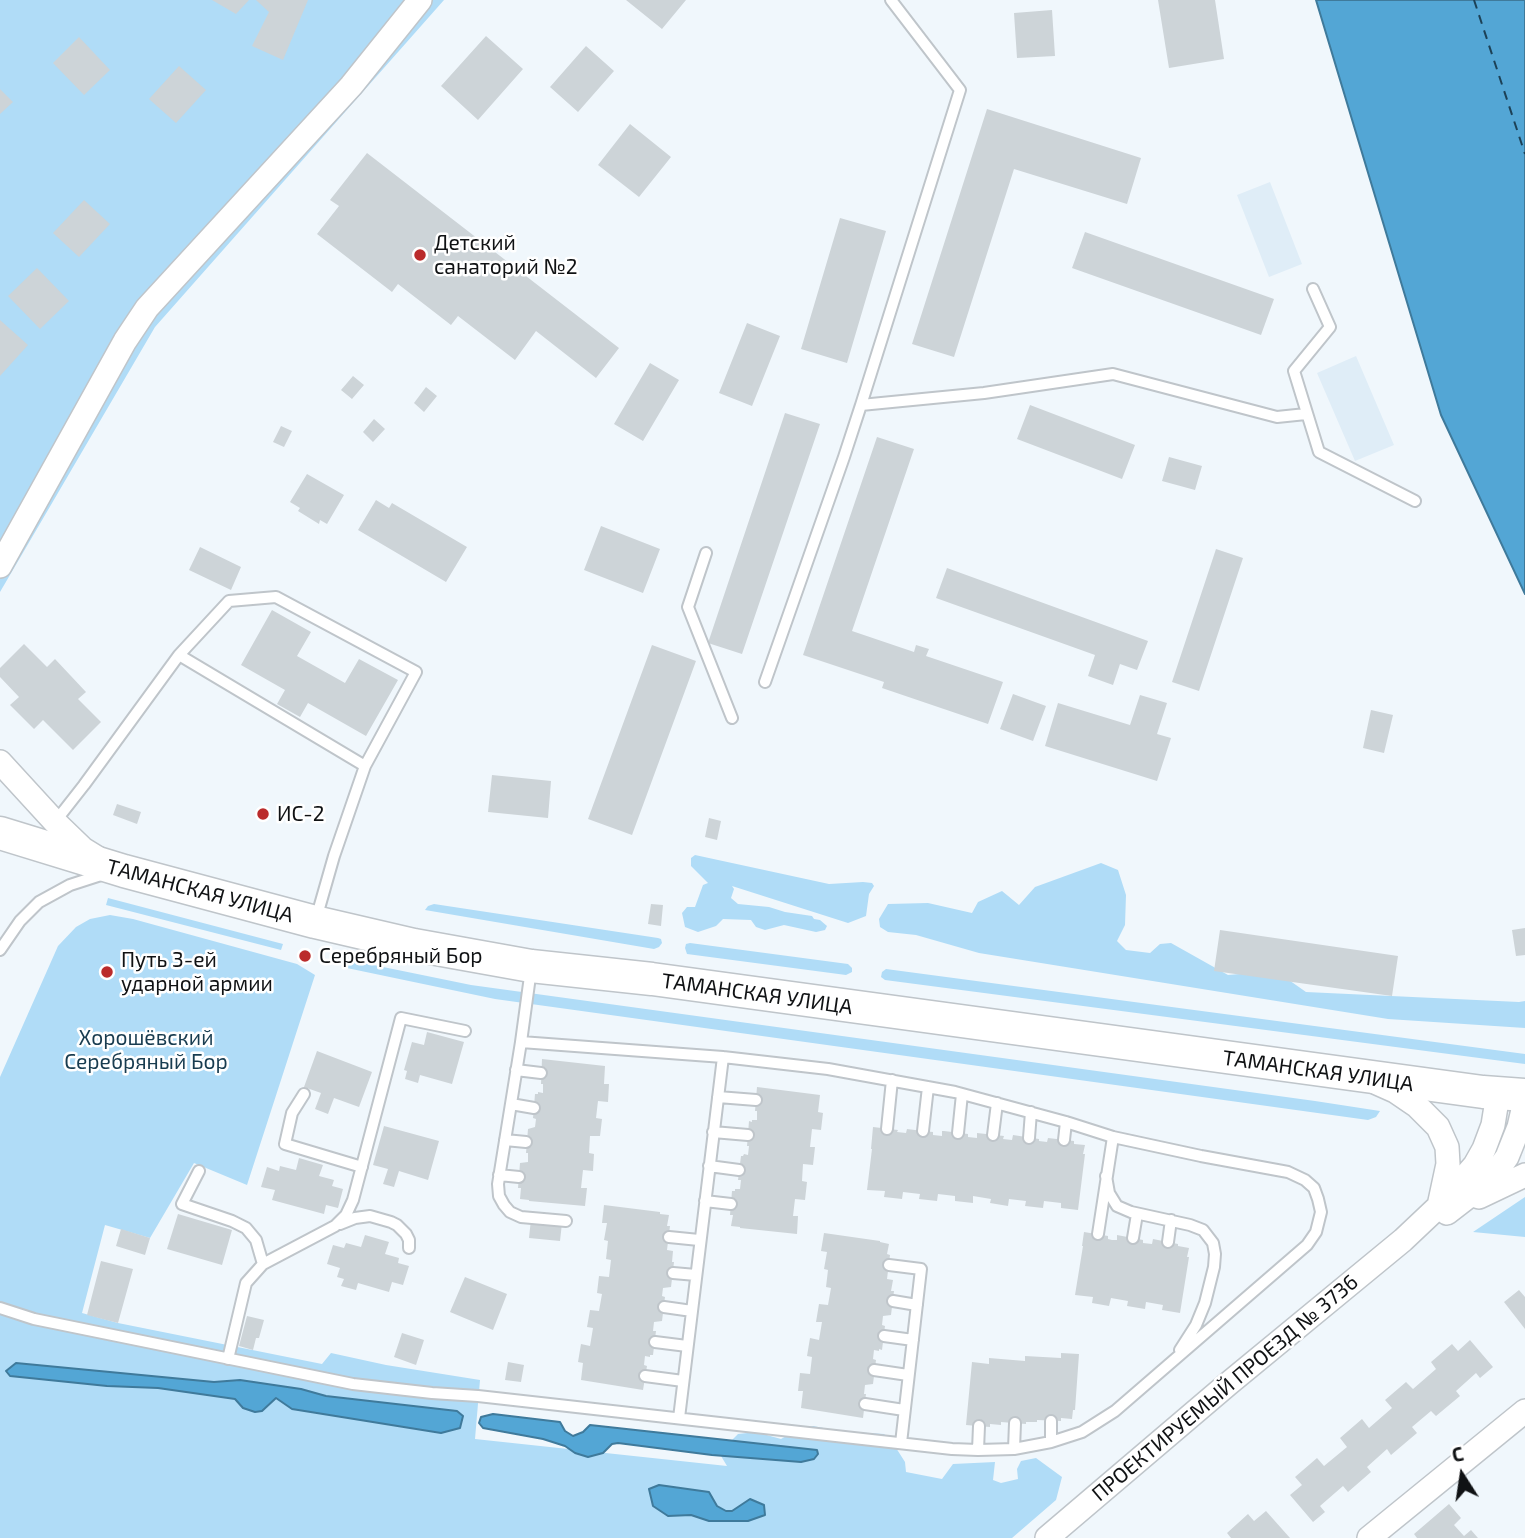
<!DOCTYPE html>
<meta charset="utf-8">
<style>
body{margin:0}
#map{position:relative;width:1525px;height:1538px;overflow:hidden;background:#f0f7fc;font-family:"Exo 2",sans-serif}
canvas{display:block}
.north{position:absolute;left:1427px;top:1440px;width:70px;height:70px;-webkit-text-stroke:5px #fff;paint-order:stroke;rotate:348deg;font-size:19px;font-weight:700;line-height:28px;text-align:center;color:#101214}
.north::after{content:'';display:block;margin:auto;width:24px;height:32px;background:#101214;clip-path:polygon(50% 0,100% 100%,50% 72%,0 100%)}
</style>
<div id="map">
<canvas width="1525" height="1538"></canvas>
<div class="north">С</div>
</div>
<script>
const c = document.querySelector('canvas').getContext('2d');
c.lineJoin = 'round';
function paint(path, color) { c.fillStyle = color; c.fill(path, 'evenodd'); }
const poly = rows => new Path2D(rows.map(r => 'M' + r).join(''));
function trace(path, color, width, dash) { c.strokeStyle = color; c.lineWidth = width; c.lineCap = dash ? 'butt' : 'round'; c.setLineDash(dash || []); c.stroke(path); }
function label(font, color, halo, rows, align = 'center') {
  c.font = font + ' "Exo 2",sans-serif'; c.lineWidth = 5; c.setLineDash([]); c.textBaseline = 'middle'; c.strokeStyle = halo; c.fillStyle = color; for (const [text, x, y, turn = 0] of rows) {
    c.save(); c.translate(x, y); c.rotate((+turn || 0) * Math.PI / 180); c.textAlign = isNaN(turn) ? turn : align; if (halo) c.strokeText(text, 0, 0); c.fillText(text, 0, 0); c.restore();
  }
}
paint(poly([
 [1270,182,1302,264,1269,277,1237,195],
 [1356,356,1394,445,1355,461,1317,373]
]), '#dfedf7');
paint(poly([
 [0,0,444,0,155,327,0,592],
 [695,855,829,884,863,882,872,883,874,886,869,894,866,916,848,923,732,886,734,889,731,898,738,904,769,907,785,912,812,916,814,919,820,920,827,926,825,930,816,932,784,925,765,930,756,927,751,920,723,919,716,926,698,932,685,927,682,913,687,907,695,907,703,885,708,883,691,866,691,858],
 [1101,863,1118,870,1126,895,1125,925,1117,941,1126,950,1150,953,1160,944,1171,943,1228,975,1276,971,1306,992,1519,1002,1525,1001,1525,1028,1388,1019,979,953,916,935,888,932,880,927,879,919,888,904,928,903,972,913,978,902,1002,891,1019,905,1035,887],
 [108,898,283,944,281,950,106,905],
 [434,904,658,938,661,939,662,943,659,947,654,949,425,910,428,906],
 [110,915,133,919,297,964,315,975,247,1185,194,1163,150,1238,105,1225,82,1313,118,1323,322,1364,331,1353,386,1365,480,1380,475,1439,727,1466,721,1456,724,1448,738,1434,756,1432,781,1439,795,1431,813,1426,839,1431,884,1434,891,1440,905,1462,906,1472,942,1479,953,1464,995,1462,993,1480,1001,1483,1018,1479,1017,1469,1021,1461,1036,1458,1062,1477,1056,1500,1012,1538,0,1538,0,1077,58,946,76,927,90,919],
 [690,943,848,964,852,968,852,972,846,975,687,954,685,948,686,944],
 [344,959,471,985,1315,1101,1380,1111,1376,1117,1368,1120,495,999,342,967],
 [886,969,1525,1054,1525,1064,885,980,881,977,882,972],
 [1525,1197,1525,1237,1473,1232]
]), '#b0dcf7');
const water = poly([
 [1316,0,1525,0,1525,594,1441,415,1316,0],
 [16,1363,214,1382,240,1380,301,1389,326,1396,457,1411,463,1416,460,1428,441,1433,292,1409,276,1398,262,1411,255,1412,243,1408,235,1399,158,1388,107,1386,10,1376,6,1371,16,1363],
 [493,1414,560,1422,565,1431,573,1436,583,1432,590,1425,817,1450,818,1454,814,1459,801,1462,712,1455,618,1443,612,1444,603,1453,588,1457,575,1453,565,1446,543,1439,483,1428,479,1423,481,1417,493,1414],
 [659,1485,709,1492,717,1506,726,1511,732,1511,750,1499,764,1505,765,1515,748,1521,709,1521,691,1515,668,1516,653,1506,649,1489,659,1485]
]);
paint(water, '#53a6d5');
trace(water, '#3f7a9b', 2);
trace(poly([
 [1474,0,1525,154]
]), '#1d4156', 2, [9, 7]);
paint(poly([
 [212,0,249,0,236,14],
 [256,0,308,0,283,60,252,46,269,12],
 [626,0,686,0,662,29],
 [1158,0,1215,0,1224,59,1169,68],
 [1052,10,1055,56,1017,58,1014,13],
 [486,36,523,69,478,120,441,86],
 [79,37,110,70,84,95,53,63],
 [586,46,614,71,578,112,550,87],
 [179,66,206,90,176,123,149,99],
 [0,89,13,102,0,114],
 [987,109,1141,158,1127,204,1014,169,954,357,912,344],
 [630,124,671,157,639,197,598,165],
 [367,153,619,348,596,378,536,331,515,360,458,316,451,325,398,284,392,292,317,234,339,206,330,200],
 [84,200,110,224,79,257,53,233],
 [840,218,886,231,847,363,801,349],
 [1085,232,1274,299,1261,335,1072,268],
 [37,268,69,301,40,329,8,296],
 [0,320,28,345,0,376],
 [747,323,780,336,752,406,719,393],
 [650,363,679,380,643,441,614,424],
 [353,376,364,385,352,399,341,390],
 [426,387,437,396,424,412,414,403],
 [1030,405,1135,445,1122,479,1017,439],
 [785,413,820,424,742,654,708,643],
 [374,419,385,429,373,442,363,432],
 [281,426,292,431,284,447,273,442],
 [877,437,914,449,852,631,914,652,916,645,929,649,926,656,1003,682,988,724,882,688,884,682,803,655],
 [1169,457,1202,466,1195,490,1162,481],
 [307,474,344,495,327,524,320,520,319,524,298,511,300,508,290,502],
 [376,500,389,508,392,503,467,547,446,582,358,530],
 [601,526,660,549,643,593,584,570],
 [200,547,241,567,231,590,189,570],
 [1216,549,1243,558,1199,691,1172,682],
 [947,568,1148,641,1137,670,1120,664,1113,685,1088,676,1095,655,936,598],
 [272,610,311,632,297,656,345,683,359,659,398,680,366,736,308,703,300,717,277,704,285,690,241,665],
 [24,644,47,667,55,659,86,692,78,699,101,722,73,750,43,720,34,729,10,705,19,697,0,677,0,668],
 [652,645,696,661,632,835,588,819],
 [1013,694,1046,706,1033,741,1000,729],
 [1140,695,1167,703,1157,734,1171,738,1157,781,1045,746,1058,703,1130,725],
 [1371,710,1393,715,1384,753,1363,748],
 [492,775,551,781,548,818,488,812],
 [117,804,141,812,137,824,113,815],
 [709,818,721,821,717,840,705,837],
 [651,904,663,905,661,926,648,924],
 [1525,928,1525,955,1516,956,1512,930],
 [1220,930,1398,956,1392,996,1214,971],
 [427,1032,464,1042,452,1084,420,1075,418,1083,405,1079,407,1071,404,1070,412,1042,424,1045],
 [317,1051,372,1072,359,1107,334,1098,328,1114,315,1109,321,1093,304,1087],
 [542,1059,605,1066,604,1084,609,1084,608,1102,598,1101,596,1118,602,1119,600,1136,590,1136,589,1153,594,1154,593,1171,583,1170,581,1188,587,1188,585,1206,529,1201,529,1200,520,1199,521,1188,518,1188,520,1163,528,1162,528,1153,526,1153,528,1129,535,1127,536,1119,533,1118,535,1094,538,1094,538,1092,543,1093,543,1084,541,1084],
 [757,1087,820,1095,818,1112,823,1113,821,1130,812,1129,810,1147,815,1147,813,1165,803,1164,802,1181,807,1182,805,1200,795,1199,793,1216,798,1216,797,1234,740,1228,740,1227,731,1226,733,1215,730,1215,732,1191,735,1191,735,1189,740,1189,741,1180,738,1180,741,1156,743,1156,744,1154,748,1155,749,1146,747,1146,749,1121,752,1122,752,1120,757,1120,757,1111,755,1111],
 [384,1126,439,1141,428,1180,399,1171,394,1187,383,1184,388,1169,373,1165],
 [873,1127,898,1130,897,1132,906,1133,907,1129,923,1131,933,1132,933,1135,942,1136,942,1131,944,1131,968,1134,968,1137,977,1138,977,1133,1004,1136,1003,1139,1012,1140,1013,1135,1039,1139,1039,1141,1047,1142,1048,1138,1074,1141,1074,1144,1085,1145,1083,1154,1085,1154,1078,1210,1061,1208,1061,1203,1044,1201,1043,1208,1025,1206,1026,1201,1009,1199,1008,1206,990,1203,991,1199,973,1196,973,1203,955,1201,955,1196,938,1194,937,1201,919,1199,920,1194,903,1192,902,1199,884,1197,885,1191,867,1190,872,1149,871,1149],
 [299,1158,323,1165,319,1176,334,1180,332,1186,343,1189,338,1208,326,1205,324,1214,272,1200,275,1190,261,1187,267,1167,279,1171,280,1166,296,1170],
 [604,1205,660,1212,660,1214,669,1215,667,1226,670,1226,667,1250,673,1251,672,1262,674,1262,671,1287,663,1288,662,1296,665,1297,662,1321,654,1322,653,1331,656,1331,653,1355,650,1355,650,1357,645,1356,644,1365,647,1366,643,1390,581,1380,583,1363,578,1362,581,1344,590,1346,593,1328,587,1327,590,1310,599,1311,602,1294,597,1293,599,1276,609,1277,611,1260,606,1259,608,1241,604,1240,607,1223,602,1223],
 [178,1214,232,1230,222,1265,167,1249],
 [531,1219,562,1223,560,1241,529,1238],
 [121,1229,150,1238,145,1255,116,1246],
 [1084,1232,1108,1236,1108,1239,1112,1240,1117,1240,1117,1235,1143,1240,1143,1243,1152,1244,1153,1239,1178,1244,1178,1246,1189,1248,1187,1257,1189,1257,1180,1313,1162,1310,1163,1305,1146,1302,1145,1309,1127,1306,1128,1301,1111,1298,1109,1306,1092,1303,1093,1297,1075,1295,1083,1246,1082,1246],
 [824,1233,880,1241,880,1242,889,1244,887,1254,890,1255,887,1279,893,1280,891,1291,894,1291,891,1315,883,1316,882,1325,885,1326,882,1350,879,1349,879,1351,874,1350,873,1359,876,1360,873,1384,865,1385,864,1394,866,1394,863,1418,801,1408,803,1391,798,1391,800,1373,810,1374,812,1357,807,1356,810,1338,819,1340,822,1322,816,1322,819,1304,828,1305,831,1288,826,1287,828,1270,824,1269,827,1252,821,1251],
 [365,1235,389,1242,385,1254,399,1258,398,1263,409,1266,403,1285,392,1282,389,1292,358,1283,356,1290,341,1286,344,1279,337,1277,340,1268,327,1264,333,1245,344,1248,346,1243,361,1247],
 [101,1261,133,1269,118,1323,87,1315],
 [465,1277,507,1294,493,1330,450,1312],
 [1519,1290,1525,1297,1525,1329,1504,1302],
 [247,1316,264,1320,259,1338,256,1338,253,1350,239,1346],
 [402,1333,424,1340,416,1365,394,1357],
 [1470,1340,1493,1367,1480,1378,1476,1373,1456,1391,1460,1396,1436,1416,1431,1411,1412,1427,1417,1433,1391,1455,1387,1449,1367,1467,1371,1472,1348,1492,1343,1486,1320,1506,1325,1512,1313,1522,1290,1495,1302,1485,1295,1477,1317,1458,1324,1466,1347,1447,1340,1438,1362,1419,1369,1428,1392,1408,1385,1400,1406,1382,1413,1389,1436,1369,1431,1362,1452,1344,1458,1351],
 [1061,1353,1079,1354,1075,1410,1073,1410,1072,1419,1061,1418,1061,1421,1037,1420,1037,1422,1026,1422,1026,1424,1001,1422,1001,1425,990,1424,990,1427,966,1425,972,1362,989,1364,989,1358,1025,1361,1025,1356,1061,1358],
 [508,1362,524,1365,521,1382,505,1380],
 [1449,1504,1461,1518,1454,1525,1464,1536,1471,1530,1478,1538,1417,1538,1414,1534],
 [1266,1511,1290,1538,1231,1538,1227,1533,1248,1514,1254,1521]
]), '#cdd4d8');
const lane = poly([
 [1313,289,1330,327,1294,371,1319,452,1415,501],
 [861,405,960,90,891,0],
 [706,553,688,607,732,718],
 [179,655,229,601,276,597,416,672,365,766],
 [765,682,844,457,861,405,984,393,1113,374,1277,417,1306,414],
 [55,822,84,785,179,655,365,766,334,856,316,919],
 [0,950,20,921,39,902,70,885,104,874],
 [521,1042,531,969],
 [516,1070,541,1073],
 [304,1094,292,1113,285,1144,362,1167],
 [718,1097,756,1100],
 [511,1104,534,1108],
 [887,1129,892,1080],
 [923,1131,928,1087],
 [713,1132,748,1135],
 [958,1133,962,1094],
 [993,1135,997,1103],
 [1029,1138,1031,1112],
 [505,1140,526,1142],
 [1064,1140,1066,1122],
 [709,1166,739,1170],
 [199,1171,182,1204,232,1221,246,1228,256,1240,263,1264],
 [499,1175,519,1177],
 [1106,1176,1109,1193,1117,1206,1131,1212,1190,1225,1203,1230,1213,1243,1215,1254,1214,1267,1205,1303,1196,1325,1180,1350],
 [705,1201,731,1204],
 [340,1224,355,1218,370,1216,391,1222,397,1225,406,1234,409,1240,409,1248],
 [1098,1234,1113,1137],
 [669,1237,699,1240],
 [1133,1238,1137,1214],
 [1168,1242,1171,1220],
 [889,1265,921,1269,901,1443],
 [673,1273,696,1275],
 [893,1301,917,1305],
 [664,1307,692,1311],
 [0,1308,34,1319,353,1384,432,1393,478,1396,952,1449,978,1450,1014,1449,1051,1442,1082,1432,1115,1411,1307,1245,1316,1232,1321,1212,1318,1199,1314,1188,1305,1180,1288,1172,1201,1156,1113,1137,1066,1122,955,1092,828,1069,723,1057,521,1042,498,1184,499,1196,504,1205,510,1212,521,1217,566,1221],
 [884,1336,913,1340],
 [655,1342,687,1346],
 [228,1359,246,1283,263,1264,335,1226,346,1215,353,1200,401,1018,465,1031],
 [874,1370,908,1375],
 [645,1376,683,1381],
 [865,1404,904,1410],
 [679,1418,723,1057],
 [1051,1442,1051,1421],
 [1014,1449,1015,1423],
 [978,1450,979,1426]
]);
const street = poly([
 [0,566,125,341,147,308,351,86,420,0],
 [0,762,55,822,83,849,96,857],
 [1479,1197,1525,1175],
 [1442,1203,1475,1165,1484,1149,1493,1125,1498,1094],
 [1447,1213,1491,1179,1507,1157,1519,1127,1525,1101],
 [1047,1538,1228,1384,1403,1240,1439,1206,1448,1164,1447,1147,1438,1127,1417,1106,1395,1091,1377,1083],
 [1369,1538,1525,1411]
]);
const secondary = poly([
 [0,833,124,871,315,922,414,945,531,966,652,979,1483,1092,1525,1095]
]);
trace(lane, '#bfc5ca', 14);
trace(street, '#bfc5ca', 26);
trace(secondary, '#bfc5ca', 35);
trace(lane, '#fff', 10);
trace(street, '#fff', 23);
trace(secondary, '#fff', 32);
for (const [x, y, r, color] of [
 [420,255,7,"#ba2b2b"],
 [263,814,7,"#ba2b2b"],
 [305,956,7,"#ba2b2b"],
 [107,972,7,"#ba2b2b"]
]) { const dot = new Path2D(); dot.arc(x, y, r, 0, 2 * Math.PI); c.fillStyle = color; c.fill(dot); trace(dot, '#fff', 2.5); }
label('21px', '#101214', '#fff', [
 ["Детский",434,243],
 ["санаторий №2",434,267],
 ["ИС-2",277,814],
 ["Серебряный Бор",319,956],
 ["Путь 3-ей",121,960],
 ["ударной армии",121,984]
], 'left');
label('21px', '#101214', '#fff', [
 ["ТАМАНСКАЯ УЛИЦА",200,891,15],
 ["ТАМАНСКАЯ УЛИЦА",757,994,8],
 ["ТАМАНСКАЯ УЛИЦА",1318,1071,8],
 ["ПРОЕКТИРУЕМЫЙ ПРОЕЗД № 3736",1225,1388,-40]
]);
label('21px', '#183c50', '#fff', [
 ["Хорошёвский",146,1038],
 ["Серебряный Бор",146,1062]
]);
</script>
